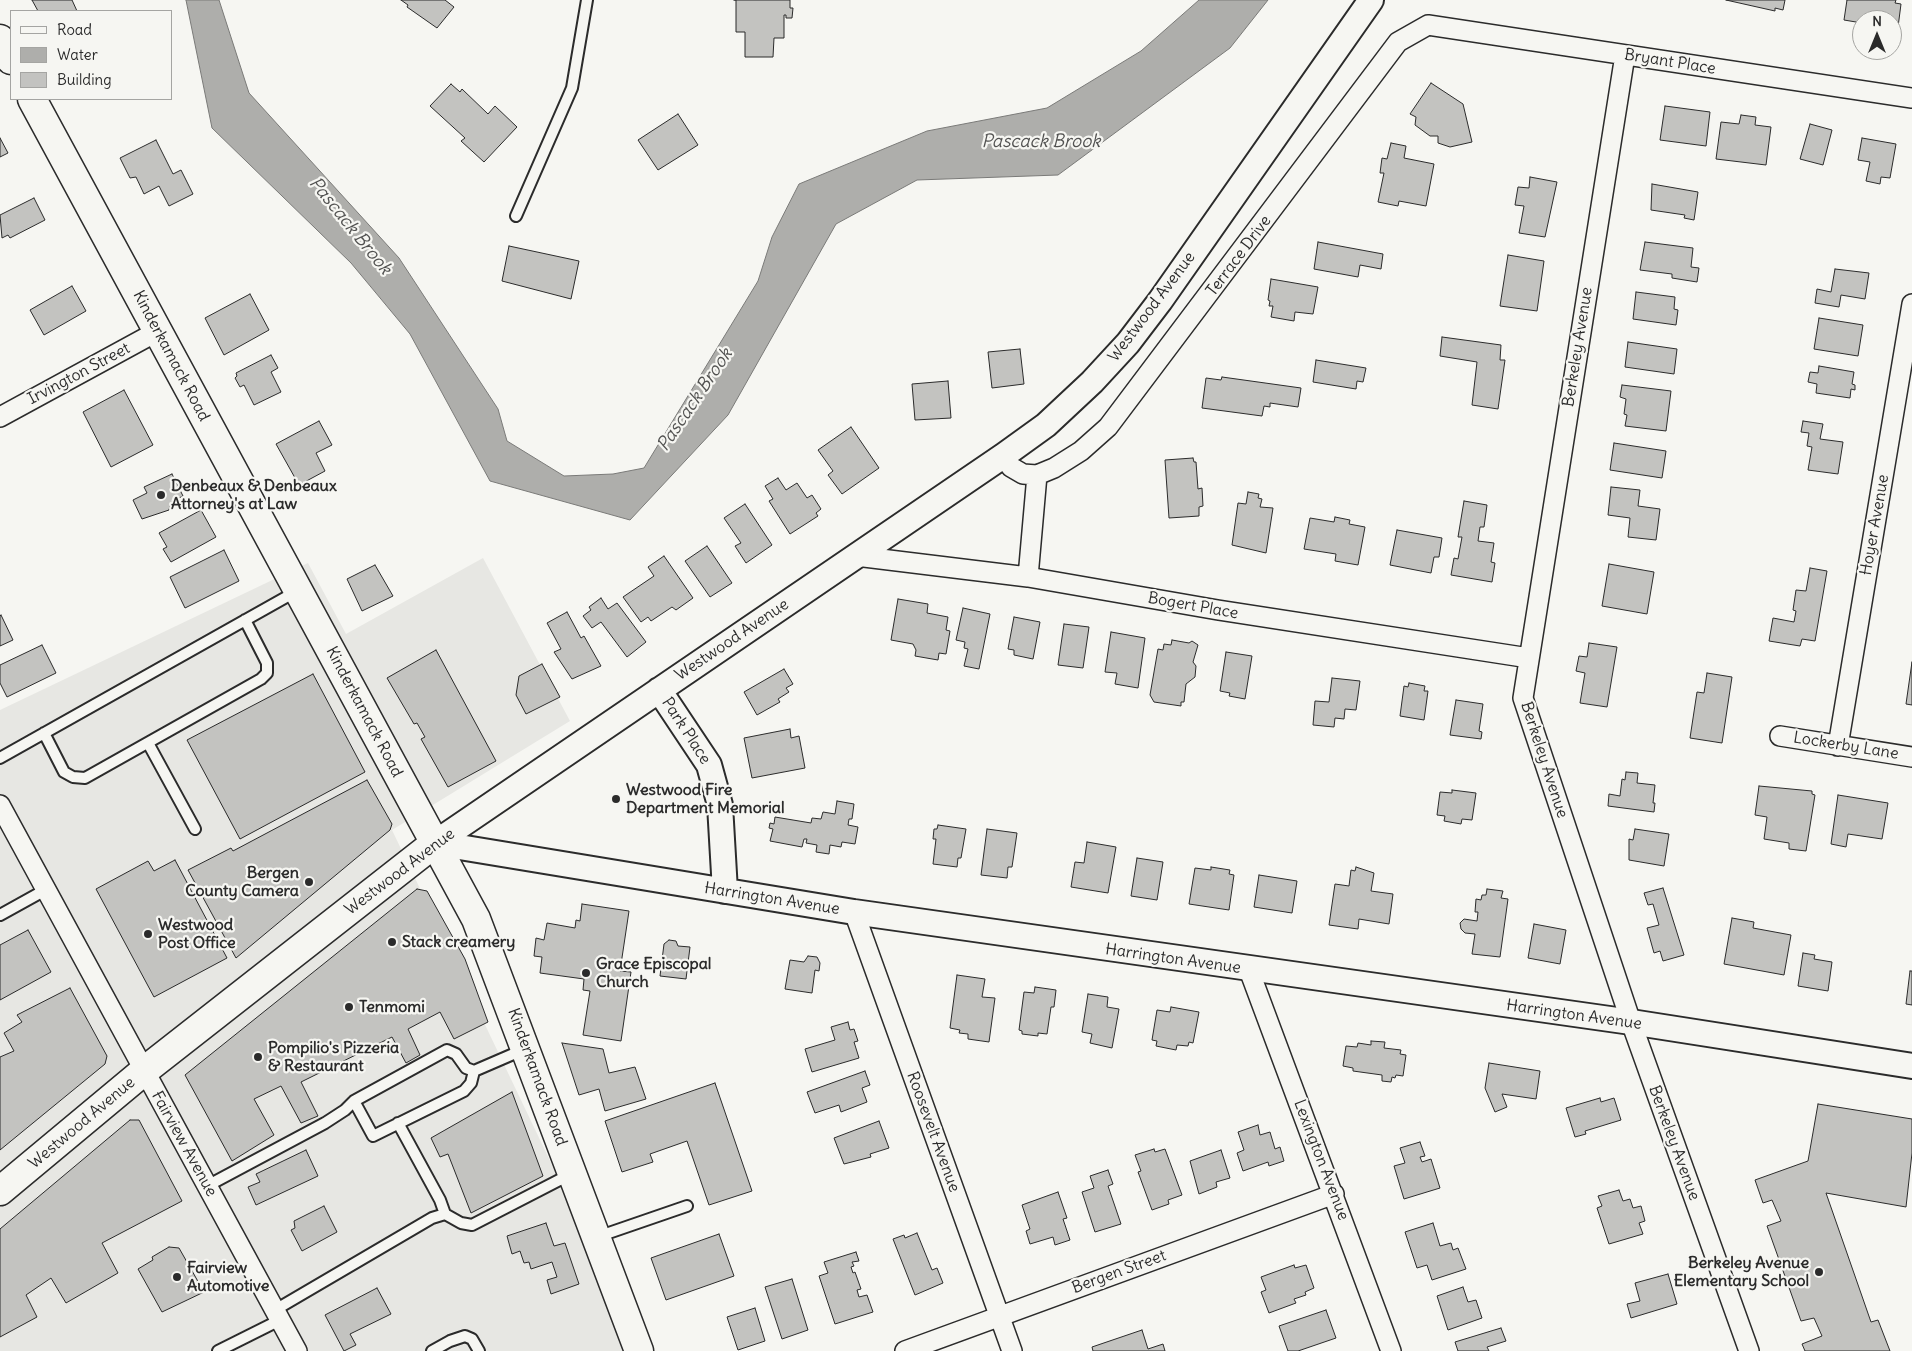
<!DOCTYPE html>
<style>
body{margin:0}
#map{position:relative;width:1912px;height:1351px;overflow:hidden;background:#f6f6f2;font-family:Delius,sans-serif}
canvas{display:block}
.legend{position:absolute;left:10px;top:10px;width:162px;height:90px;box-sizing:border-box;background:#f6f6f2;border:1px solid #a5a5a2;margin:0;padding:6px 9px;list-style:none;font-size:15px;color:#2b2b2b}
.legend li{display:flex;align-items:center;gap:10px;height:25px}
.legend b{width:25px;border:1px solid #a5a5a2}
.north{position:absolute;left:1852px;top:10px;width:50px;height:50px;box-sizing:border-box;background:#f6f6f2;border:1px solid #a5a5a2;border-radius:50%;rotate:0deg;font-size:14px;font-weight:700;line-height:20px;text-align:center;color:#2b2b2b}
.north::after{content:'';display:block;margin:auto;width:18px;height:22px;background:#2b2b2b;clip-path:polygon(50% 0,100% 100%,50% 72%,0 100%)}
</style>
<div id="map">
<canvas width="1912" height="1351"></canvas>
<ul class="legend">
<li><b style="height:6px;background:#f6f6f2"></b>Road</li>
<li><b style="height:14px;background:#aeaeab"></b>Water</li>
<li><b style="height:14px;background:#c3c3c0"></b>Building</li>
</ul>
<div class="north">N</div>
</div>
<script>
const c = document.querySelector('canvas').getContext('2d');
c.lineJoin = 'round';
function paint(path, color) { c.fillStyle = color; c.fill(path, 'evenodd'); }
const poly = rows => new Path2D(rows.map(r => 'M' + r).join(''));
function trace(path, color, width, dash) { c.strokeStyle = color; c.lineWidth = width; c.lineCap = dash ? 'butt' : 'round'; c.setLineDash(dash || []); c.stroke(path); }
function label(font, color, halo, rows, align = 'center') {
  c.font = font + ' Delius,sans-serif'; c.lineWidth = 4.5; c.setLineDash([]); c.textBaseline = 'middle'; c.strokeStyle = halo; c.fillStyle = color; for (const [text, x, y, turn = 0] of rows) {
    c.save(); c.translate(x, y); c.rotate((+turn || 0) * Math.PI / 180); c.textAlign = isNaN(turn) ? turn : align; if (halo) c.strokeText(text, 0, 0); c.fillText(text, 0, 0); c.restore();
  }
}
paint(poly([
 [483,558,570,721,392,830,563,1188,644,1351,0,1351,0,710,308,563,346,634]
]), '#e7e7e3');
const water = poly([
 [186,0,219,0,249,93,399,258,498,409,507,441,564,476,613,474,644,468,758,281,772,237,799,184,927,131,1047,108,1141,51,1199,0,1268,0,1230,48,1058,175,917,180,836,224,728,415,630,520,490,481,410,334,351,263,212,128,186,0]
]);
paint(water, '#aeaeab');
trace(water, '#7a7a78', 1);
const building = poly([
 [32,0,72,0,77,11,38,11,32,0],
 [401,0,445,0,454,7,437,28,407,7,408,5,401,0],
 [734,0,790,0,790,8,793,8,792,18,786,18,786,15,784,15,784,38,774,38,773,57,745,57,745,32,736,32,736,0,734,0],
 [1726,0,1785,0,1783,10,1775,8,1775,11,1726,0],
 [1847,0,1896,0,1895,3,1901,4,1897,35,1892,35,1892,20,1862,20,1862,23,1844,20,1847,0],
 [1431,83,1463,104,1472,142,1450,147,1438,143,1438,136,1430,136,1415,125,1416,117,1410,114,1431,83],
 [451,84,460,92,462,89,488,114,495,106,517,127,484,162,461,141,465,138,430,106,451,84],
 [1665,106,1710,112,1706,146,1660,140,1665,106],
 [678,114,698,145,658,170,638,140,678,114],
 [1741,115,1756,117,1755,125,1771,127,1766,165,1716,159,1721,122,1739,124,1741,115],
 [1810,124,1832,130,1823,165,1800,159,1810,124],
 [0,138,8,153,0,157,0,138],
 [1862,138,1896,144,1890,178,1881,177,1880,184,1866,181,1870,162,1858,160,1862,138],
 [156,140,173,174,181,170,193,194,169,206,159,186,144,194,136,177,130,178,120,158,156,140],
 [1391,143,1406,146,1404,158,1434,164,1426,206,1399,201,1398,206,1378,202,1384,173,1380,173,1382,158,1387,159,1391,143],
 [1530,177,1557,182,1545,237,1519,233,1524,206,1515,205,1518,187,1529,188,1530,177],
 [1652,184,1698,192,1694,220,1684,218,1685,215,1651,210,1652,184],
 [34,198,45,220,10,238,8,235,2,238,0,215,34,198],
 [1318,242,1383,254,1381,269,1360,265,1358,277,1314,269,1318,242],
 [1645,242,1693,248,1691,267,1699,268,1697,282,1672,278,1672,274,1640,270,1645,242],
 [509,246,579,261,571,299,502,281,509,246],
 [1508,255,1544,261,1537,311,1500,306,1508,255],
 [1835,269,1869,273,1865,299,1841,295,1839,307,1815,303,1817,289,1831,292,1835,269],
 [1271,279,1318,287,1313,314,1295,312,1294,321,1271,317,1273,306,1269,306,1270,301,1268,300,1271,279],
 [72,286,86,311,44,335,30,310,72,286],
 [1636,292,1675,297,1674,309,1678,310,1676,325,1633,319,1636,292],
 [250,294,269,330,224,355,205,318,250,294],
 [1819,318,1863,325,1858,356,1814,349,1819,318],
 [1442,337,1501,345,1500,360,1505,360,1498,409,1472,405,1477,362,1440,356,1442,337],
 [1628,342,1677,349,1674,374,1625,367,1628,342],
 [1020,349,1024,384,992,388,988,352,1020,349],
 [271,355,278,368,271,372,281,392,254,405,244,385,240,387,235,378,237,376,236,373,271,355],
 [1316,360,1366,368,1363,382,1357,381,1356,389,1313,382,1316,360],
 [1819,366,1854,372,1852,384,1855,385,1855,390,1851,389,1850,398,1816,393,1817,384,1808,382,1810,372,1818,373,1819,366],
 [1222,377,1301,388,1298,407,1270,403,1270,407,1264,406,1262,416,1202,408,1206,378,1221,380,1222,377],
 [948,381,951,418,915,420,912,384,948,381],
 [1622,385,1671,391,1666,431,1625,426,1627,415,1624,414,1626,399,1620,397,1622,385],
 [124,390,153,445,111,467,83,412,124,390],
 [319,421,332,445,316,453,325,471,299,485,276,444,319,421],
 [1803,421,1823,424,1820,439,1843,442,1838,474,1808,470,1812,447,1807,446,1809,433,1801,432,1803,421],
 [851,427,879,468,842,494,828,475,833,471,818,450,851,427],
 [1614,443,1666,451,1662,478,1610,470,1614,443],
 [1193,458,1194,462,1196,462,1198,489,1202,488,1203,506,1199,507,1199,516,1169,518,1165,460,1193,458],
 [172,474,183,496,171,502,169,510,142,519,133,500,147,493,144,487,172,474],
 [778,478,786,490,797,483,807,498,812,495,821,509,816,513,818,516,790,534,769,501,773,499,765,486,778,478],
 [1611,487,1640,490,1638,506,1660,509,1656,540,1628,537,1630,518,1608,515,1611,487],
 [1248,492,1259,494,1258,498,1262,499,1260,507,1273,508,1266,553,1232,545,1238,503,1246,504,1248,492],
 [1464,501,1487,505,1484,527,1480,527,1478,541,1494,543,1491,562,1495,563,1492,582,1451,575,1454,558,1458,559,1462,537,1458,537,1464,501],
 [745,504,772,545,746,563,735,546,741,543,724,518,745,504],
 [201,510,216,537,171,562,163,549,167,547,159,533,201,510],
 [1335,517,1350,520,1349,524,1365,527,1358,565,1335,561,1336,554,1304,549,1310,518,1334,522,1335,517],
 [1397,530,1442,538,1439,557,1434,557,1431,573,1390,565,1397,530],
 [707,546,732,583,710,597,685,561,707,546],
 [224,550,239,581,185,608,170,577,224,550],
 [664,556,693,598,676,610,672,607,651,621,648,617,641,622,623,597,654,576,648,567,664,556],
 [1609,564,1654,572,1647,614,1602,606,1609,564],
 [375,565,393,596,362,611,347,579,375,565],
 [1810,568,1827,571,1815,641,1802,639,1800,646,1769,641,1773,618,1794,622,1796,611,1793,610,1796,590,1806,591,1810,568],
 [601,598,608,609,617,603,646,642,627,657,601,622,592,628,583,616,591,610,589,607,601,598],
 [898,599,928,604,927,613,948,617,946,630,950,631,946,654,939,653,938,660,915,656,916,650,913,644,891,640,898,599],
 [963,608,990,614,979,669,964,666,968,649,964,648,965,642,956,640,963,608],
 [567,612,581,638,584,636,601,666,572,679,554,652,561,649,547,623,567,612],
 [1,615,13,640,0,646,0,616,1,615],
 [1014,617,1040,622,1033,659,1014,655,1014,650,1008,649,1014,617],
 [1064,624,1089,627,1083,668,1058,665,1064,624],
 [1111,632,1145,638,1138,688,1115,684,1117,673,1105,672,1111,632],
 [1172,640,1189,643,1192,641,1198,645,1193,662,1196,666,1195,677,1186,684,1184,702,1181,702,1181,706,1154,702,1150,695,1158,649,1163,650,1164,644,1171,645,1172,640],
 [1589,643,1617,647,1607,707,1580,703,1585,673,1576,671,1579,656,1587,657,1589,643],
 [42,645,56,673,7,697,0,683,0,665,42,645],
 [436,650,496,761,448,787,421,739,425,737,417,723,414,724,387,678,436,650],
 [1226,652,1252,656,1245,699,1229,696,1230,693,1220,691,1226,652],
 [1912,662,1912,705,1906,704,1912,662],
 [542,664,560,697,526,714,516,695,519,676,542,664],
 [784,669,793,684,786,688,789,692,778,699,780,702,757,715,744,692,784,669],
 [1707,673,1732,677,1722,743,1690,738,1697,692,1704,693,1707,673],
 [313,674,365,772,240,839,187,740,313,674],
 [1332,678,1360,681,1356,710,1345,709,1344,719,1335,718,1334,727,1313,725,1315,701,1329,702,1332,678],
 [1409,683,1425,686,1424,691,1428,691,1424,720,1400,716,1404,686,1408,687,1409,683],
 [1456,700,1483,704,1479,731,1482,732,1481,739,1450,735,1456,700],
 [790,729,791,738,799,736,805,768,752,778,744,738,790,729],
 [1626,772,1638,773,1637,783,1655,785,1653,803,1655,803,1654,812,1608,806,1609,794,1620,796,1622,779,1625,780,1626,772],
 [367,780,392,824,390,830,236,958,188,870,231,848,233,851,367,780],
 [1759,786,1812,791,1812,794,1815,795,1806,851,1789,849,1789,843,1764,839,1767,817,1755,815,1759,786],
 [1452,790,1476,793,1472,820,1462,819,1461,824,1444,821,1445,816,1437,815,1440,792,1452,793,1452,790],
 [1838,795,1888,803,1882,839,1848,834,1846,847,1831,844,1838,795],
 [837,801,854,804,852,819,849,819,848,825,858,827,855,844,842,842,841,847,830,845,829,854,816,852,817,845,806,843,807,839,804,839,802,847,770,841,773,829,769,828,770,823,774,824,775,817,811,823,812,818,821,819,823,812,835,814,837,801],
 [938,825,966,829,961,858,958,858,957,867,933,864,936,839,933,839,934,829,937,829,938,825],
 [987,829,1017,833,1012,867,1008,867,1007,878,981,875,987,829],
 [1635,829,1669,834,1664,866,1629,860,1629,839,1633,840,1635,829],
 [1087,842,1116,847,1108,893,1071,887,1075,862,1084,863,1087,842],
 [1137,858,1163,862,1157,900,1131,896,1137,858],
 [175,860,227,958,154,997,96,889,148,861,154,871,175,860],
 [1211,867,1230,870,1229,874,1234,875,1229,910,1189,904,1195,868,1211,870,1211,867],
 [1356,867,1374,873,1371,891,1393,894,1389,924,1359,919,1358,929,1329,925,1335,884,1349,886,1351,870,1355,871,1356,867],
 [1259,875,1297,881,1292,913,1254,907,1259,875],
 [1663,888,1684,955,1663,961,1660,951,1654,953,1647,928,1659,925,1653,904,1648,905,1644,893,1663,888],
 [417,889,427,891,465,959,488,1022,454,1039,440,1012,408,1029,420,1055,406,1063,392,1037,301,1082,318,1116,301,1123,281,1086,254,1099,274,1135,232,1161,185,1075,417,889],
 [1487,889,1503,891,1501,898,1508,899,1500,957,1472,954,1475,934,1465,933,1461,929,1460,923,1464,919,1477,921,1478,912,1475,912,1476,899,1481,900,1482,895,1486,895,1487,889],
 [582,904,629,911,620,971,631,972,621,1041,583,1035,590,991,583,990,584,979,540,973,542,957,534,956,536,938,544,940,547,923,575,928,576,920,580,921,582,904],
 [1732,918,1754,922,1753,928,1791,935,1784,975,1724,964,1732,918],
 [1534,924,1566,930,1560,964,1528,958,1534,924],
 [28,930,51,972,0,1000,0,945,28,930],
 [669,940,676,941,678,946,690,947,686,979,660,976,664,944,669,940],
 [1803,953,1815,955,1814,959,1832,962,1828,991,1798,986,1803,953],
 [808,956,817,957,820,963,819,971,815,970,812,993,785,989,790,960,804,962,808,956],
 [1910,971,1912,971,1912,1005,1906,1004,1910,971],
 [957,975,985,979,982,997,995,998,989,1042,968,1039,968,1034,959,1033,960,1030,950,1028,957,975],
 [1035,987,1056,990,1054,1007,1051,1007,1047,1034,1038,1033,1038,1036,1022,1034,1022,1031,1019,1030,1024,992,1034,993,1035,987],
 [70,988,107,1056,105,1064,0,1150,0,1057,14,1051,4,1033,22,1022,17,1015,70,988],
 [1088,994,1108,997,1107,1007,1119,1009,1112,1048,1090,1043,1092,1034,1082,1032,1088,994],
 [1171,1007,1199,1012,1193,1043,1189,1042,1188,1046,1177,1045,1176,1050,1156,1046,1157,1041,1152,1040,1157,1010,1170,1012,1171,1007],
 [848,1022,850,1030,854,1029,858,1041,854,1042,859,1058,812,1072,805,1049,835,1040,831,1027,848,1022],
 [1371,1041,1385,1042,1384,1048,1401,1050,1400,1054,1406,1055,1403,1076,1396,1075,1395,1078,1392,1077,1391,1082,1382,1081,1382,1075,1353,1071,1353,1068,1343,1066,1346,1046,1357,1047,1358,1043,1371,1045,1371,1041],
 [562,1043,603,1049,609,1073,635,1067,646,1099,605,1111,599,1089,579,1095,562,1043],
 [1489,1063,1540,1071,1536,1099,1502,1094,1507,1107,1495,1112,1485,1088,1489,1063],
 [865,1071,870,1085,862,1088,867,1102,841,1112,839,1105,815,1113,807,1092,865,1071],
 [715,1083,752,1191,709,1205,687,1141,650,1154,653,1162,622,1172,605,1121,715,1083],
 [512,1092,543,1176,471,1213,448,1154,440,1157,431,1138,512,1092],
 [1600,1098,1601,1102,1614,1098,1621,1120,1585,1131,1586,1134,1575,1137,1566,1108,1600,1098],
 [1818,1104,1912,1119,1912,1153,1906,1207,1826,1193,1871,1322,1878,1320,1890,1351,1805,1351,1802,1344,1822,1336,1814,1318,1801,1321,1767,1226,1781,1221,1772,1200,1763,1203,1755,1180,1808,1161,1818,1104],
 [130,1120,139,1120,182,1201,102,1243,118,1273,66,1303,51,1278,26,1295,37,1317,0,1337,0,1229,130,1120],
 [879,1121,889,1148,870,1154,871,1157,844,1164,834,1138,879,1121],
 [1258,1125,1260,1135,1270,1132,1275,1149,1280,1147,1284,1161,1269,1166,1268,1162,1243,1171,1237,1153,1244,1150,1238,1132,1258,1125],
 [1420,1142,1425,1156,1420,1157,1422,1162,1431,1159,1440,1188,1404,1199,1394,1166,1405,1163,1400,1148,1420,1142],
 [1154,1149,1155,1152,1165,1149,1182,1195,1168,1200,1169,1204,1152,1210,1138,1172,1141,1171,1135,1155,1154,1149],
 [306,1150,318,1176,256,1205,248,1187,260,1182,256,1174,306,1150],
 [1221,1150,1230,1178,1216,1182,1217,1187,1199,1194,1190,1161,1221,1150],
 [1108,1170,1113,1184,1108,1186,1121,1224,1095,1232,1082,1192,1094,1188,1090,1176,1108,1170],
 [1619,1190,1623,1201,1630,1199,1633,1208,1641,1206,1645,1221,1639,1223,1643,1234,1609,1244,1597,1208,1602,1206,1598,1196,1619,1190],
 [1058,1192,1067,1218,1063,1219,1070,1240,1055,1245,1053,1237,1030,1244,1026,1231,1030,1229,1022,1205,1058,1192],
 [324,1206,337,1232,302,1251,291,1230,295,1228,294,1221,324,1206],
 [546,1223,554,1246,565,1243,579,1284,551,1294,547,1280,557,1277,552,1262,531,1269,529,1262,524,1263,520,1251,512,1254,507,1236,546,1223],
 [1433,1223,1440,1246,1451,1243,1453,1250,1458,1248,1466,1269,1432,1280,1427,1265,1417,1268,1405,1232,1433,1223],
 [917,1233,932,1270,937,1268,943,1283,915,1295,893,1239,904,1235,905,1238,917,1233],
 [719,1234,734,1276,666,1300,651,1258,719,1234],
 [169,1247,179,1248,204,1292,162,1312,138,1269,153,1260,152,1257,169,1247],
 [856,1252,859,1261,852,1262,854,1266,851,1267,853,1273,855,1272,861,1289,857,1290,859,1297,867,1295,873,1312,835,1324,819,1276,828,1273,824,1262,856,1252],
 [1294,1265,1295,1268,1306,1265,1314,1288,1305,1292,1306,1295,1294,1299,1296,1303,1269,1313,1261,1292,1266,1290,1261,1277,1294,1265],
 [1668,1274,1677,1304,1631,1318,1627,1304,1640,1301,1635,1283,1668,1274],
 [792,1279,808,1330,782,1339,765,1287,792,1279],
 [1463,1287,1468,1302,1476,1300,1482,1318,1448,1330,1437,1296,1463,1287],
 [377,1288,391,1314,350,1334,356,1345,344,1351,325,1315,377,1288],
 [755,1308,765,1341,738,1350,727,1317,755,1308],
 [1326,1310,1336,1338,1298,1351,1288,1351,1279,1326,1326,1310],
 [1501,1328,1506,1341,1487,1347,1489,1351,1458,1351,1455,1342,1501,1328],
 [1142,1330,1148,1349,1163,1344,1165,1351,1093,1351,1092,1347,1142,1330]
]);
paint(building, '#c3c3c0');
trace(building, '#2b2b2b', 1);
const service = poly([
 [516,216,572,88,587,0],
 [44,733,64,772,73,777,85,778,261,679,267,673,267,663,245,620],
 [148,743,195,829],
 [0,758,297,591],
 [0,915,47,889],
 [354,1101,373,1136,464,1091,471,1083,474,1071],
 [398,1123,440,1200,445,1214],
 [207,1186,325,1123,345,1110,354,1101,447,1050,456,1054,466,1068,474,1071,525,1049],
 [597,1237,687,1206],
 [275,1310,432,1218,445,1214,461,1223,472,1225,571,1174],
 [218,1351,280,1320],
 [432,1351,450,1341,465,1336,472,1339,479,1351]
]);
const minor = poly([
 [1625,55,1523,698,1631,1022,1749,1351],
 [0,417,158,331],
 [1003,456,1011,467,1023,474,1037,475,1054,468,1081,451,1108,427,1398,42,1428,25,1912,98],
 [856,556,1028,577,1218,610,1529,658],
 [1028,577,1037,475],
 [1780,736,1912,757],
 [1838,746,1912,304],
 [0,805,297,1351],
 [854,912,1012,1351],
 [1249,970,1391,1351],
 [905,1351,1334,1194]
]);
const tertiary = poly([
 [659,690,709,765,720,805,725,891],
 [435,843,854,912,1631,1022,1912,1066],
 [435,843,1003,456,1046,425,1092,382,1128,343,1160,301,1371,0]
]);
const secondary = poly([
 [0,1191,144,1071,435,843]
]);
const primary = poly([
 [0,39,11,60],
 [32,99,476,919,639,1351]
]);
trace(service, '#2b2b2b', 14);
trace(minor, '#2b2b2b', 22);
trace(tertiary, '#2b2b2b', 28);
trace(secondary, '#2b2b2b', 31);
trace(primary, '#2b2b2b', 31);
trace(service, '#f6f6f2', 10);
trace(minor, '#f6f6f2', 19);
trace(tertiary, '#f6f6f2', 24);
trace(secondary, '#f6f6f2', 28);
trace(primary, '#f6f6f2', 28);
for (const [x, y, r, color] of [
 [161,495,5,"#2b2b2b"],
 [616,799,5,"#2b2b2b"],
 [309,882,5,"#2b2b2b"],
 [148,934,5,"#2b2b2b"],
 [392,942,5,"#2b2b2b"],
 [586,973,5,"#2b2b2b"],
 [349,1007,5,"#2b2b2b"],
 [258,1057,5,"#2b2b2b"],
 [1819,1272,5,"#2b2b2b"],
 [177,1277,5,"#2b2b2b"]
]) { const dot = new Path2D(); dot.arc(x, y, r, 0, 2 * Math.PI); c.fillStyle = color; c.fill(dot); trace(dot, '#f6f6f2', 2); }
label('16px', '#2b2b2b', '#f6f6f2', [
 ["Bryant Place",1670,62,9],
 ["Terrace Drive",1239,256,-53],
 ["Westwood Avenue",1152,307,-53],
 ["Berkeley Avenue",1578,347,-81],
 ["Kinderkamack Road",171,356,62],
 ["Irvington Street",79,374,-28],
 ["Hoyer Avenue",1875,525,-80],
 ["Bogert Place",1193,606,10],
 ["Westwood Avenue",732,640,-34],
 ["Kinderkamack Road",364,712,62],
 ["Park Place",686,731,57],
 ["Lockerby Lane",1846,746,9],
 ["Berkeley Avenue",1544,760,72],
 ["Westwood Avenue",400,872,-37],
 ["Harrington Avenue",772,899,9],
 ["Harrington Avenue",1173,959,8],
 ["Harrington Avenue",1574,1015,8],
 ["Kinderkamack Road",537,1077,70],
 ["Westwood Avenue",82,1123,-40],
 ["Roosevelt Avenue",933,1132,70],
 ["Berkeley Avenue",1674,1143,70],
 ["Fairview Avenue",184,1144,61],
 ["Lexington Avenue",1321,1160,69],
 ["Bergen Street",1119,1272,-20]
]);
label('bold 16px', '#2b2b2b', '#f6f6f2', [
 ["Denbeaux & Denbeaux",171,486],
 ["Attorney's at Law",171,504],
 ["Westwood Fire",626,790],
 ["Department Memorial",626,808],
 ["Bergen",299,873,"right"],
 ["County Camera",299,891,"right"],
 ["Westwood",158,925],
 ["Post Office",158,943],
 ["Stack creamery",402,942],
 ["Grace Episcopal",596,964],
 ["Church",596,982],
 ["Tenmomi",359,1007],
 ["Pompilio's Pizzeria",268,1048],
 ["& Restaurant",268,1066],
 ["Berkeley Avenue",1809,1263,"right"],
 ["Elementary School",1809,1281,"right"],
 ["Fairview",187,1268],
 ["Automotive",187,1286]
], 'left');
label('italic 18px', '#525251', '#f6f6f2', [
 ["Pascack Brook",1041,142],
 ["Pascack Brook",350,226,51],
 ["Pascack Brook",695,400,-56]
]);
</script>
